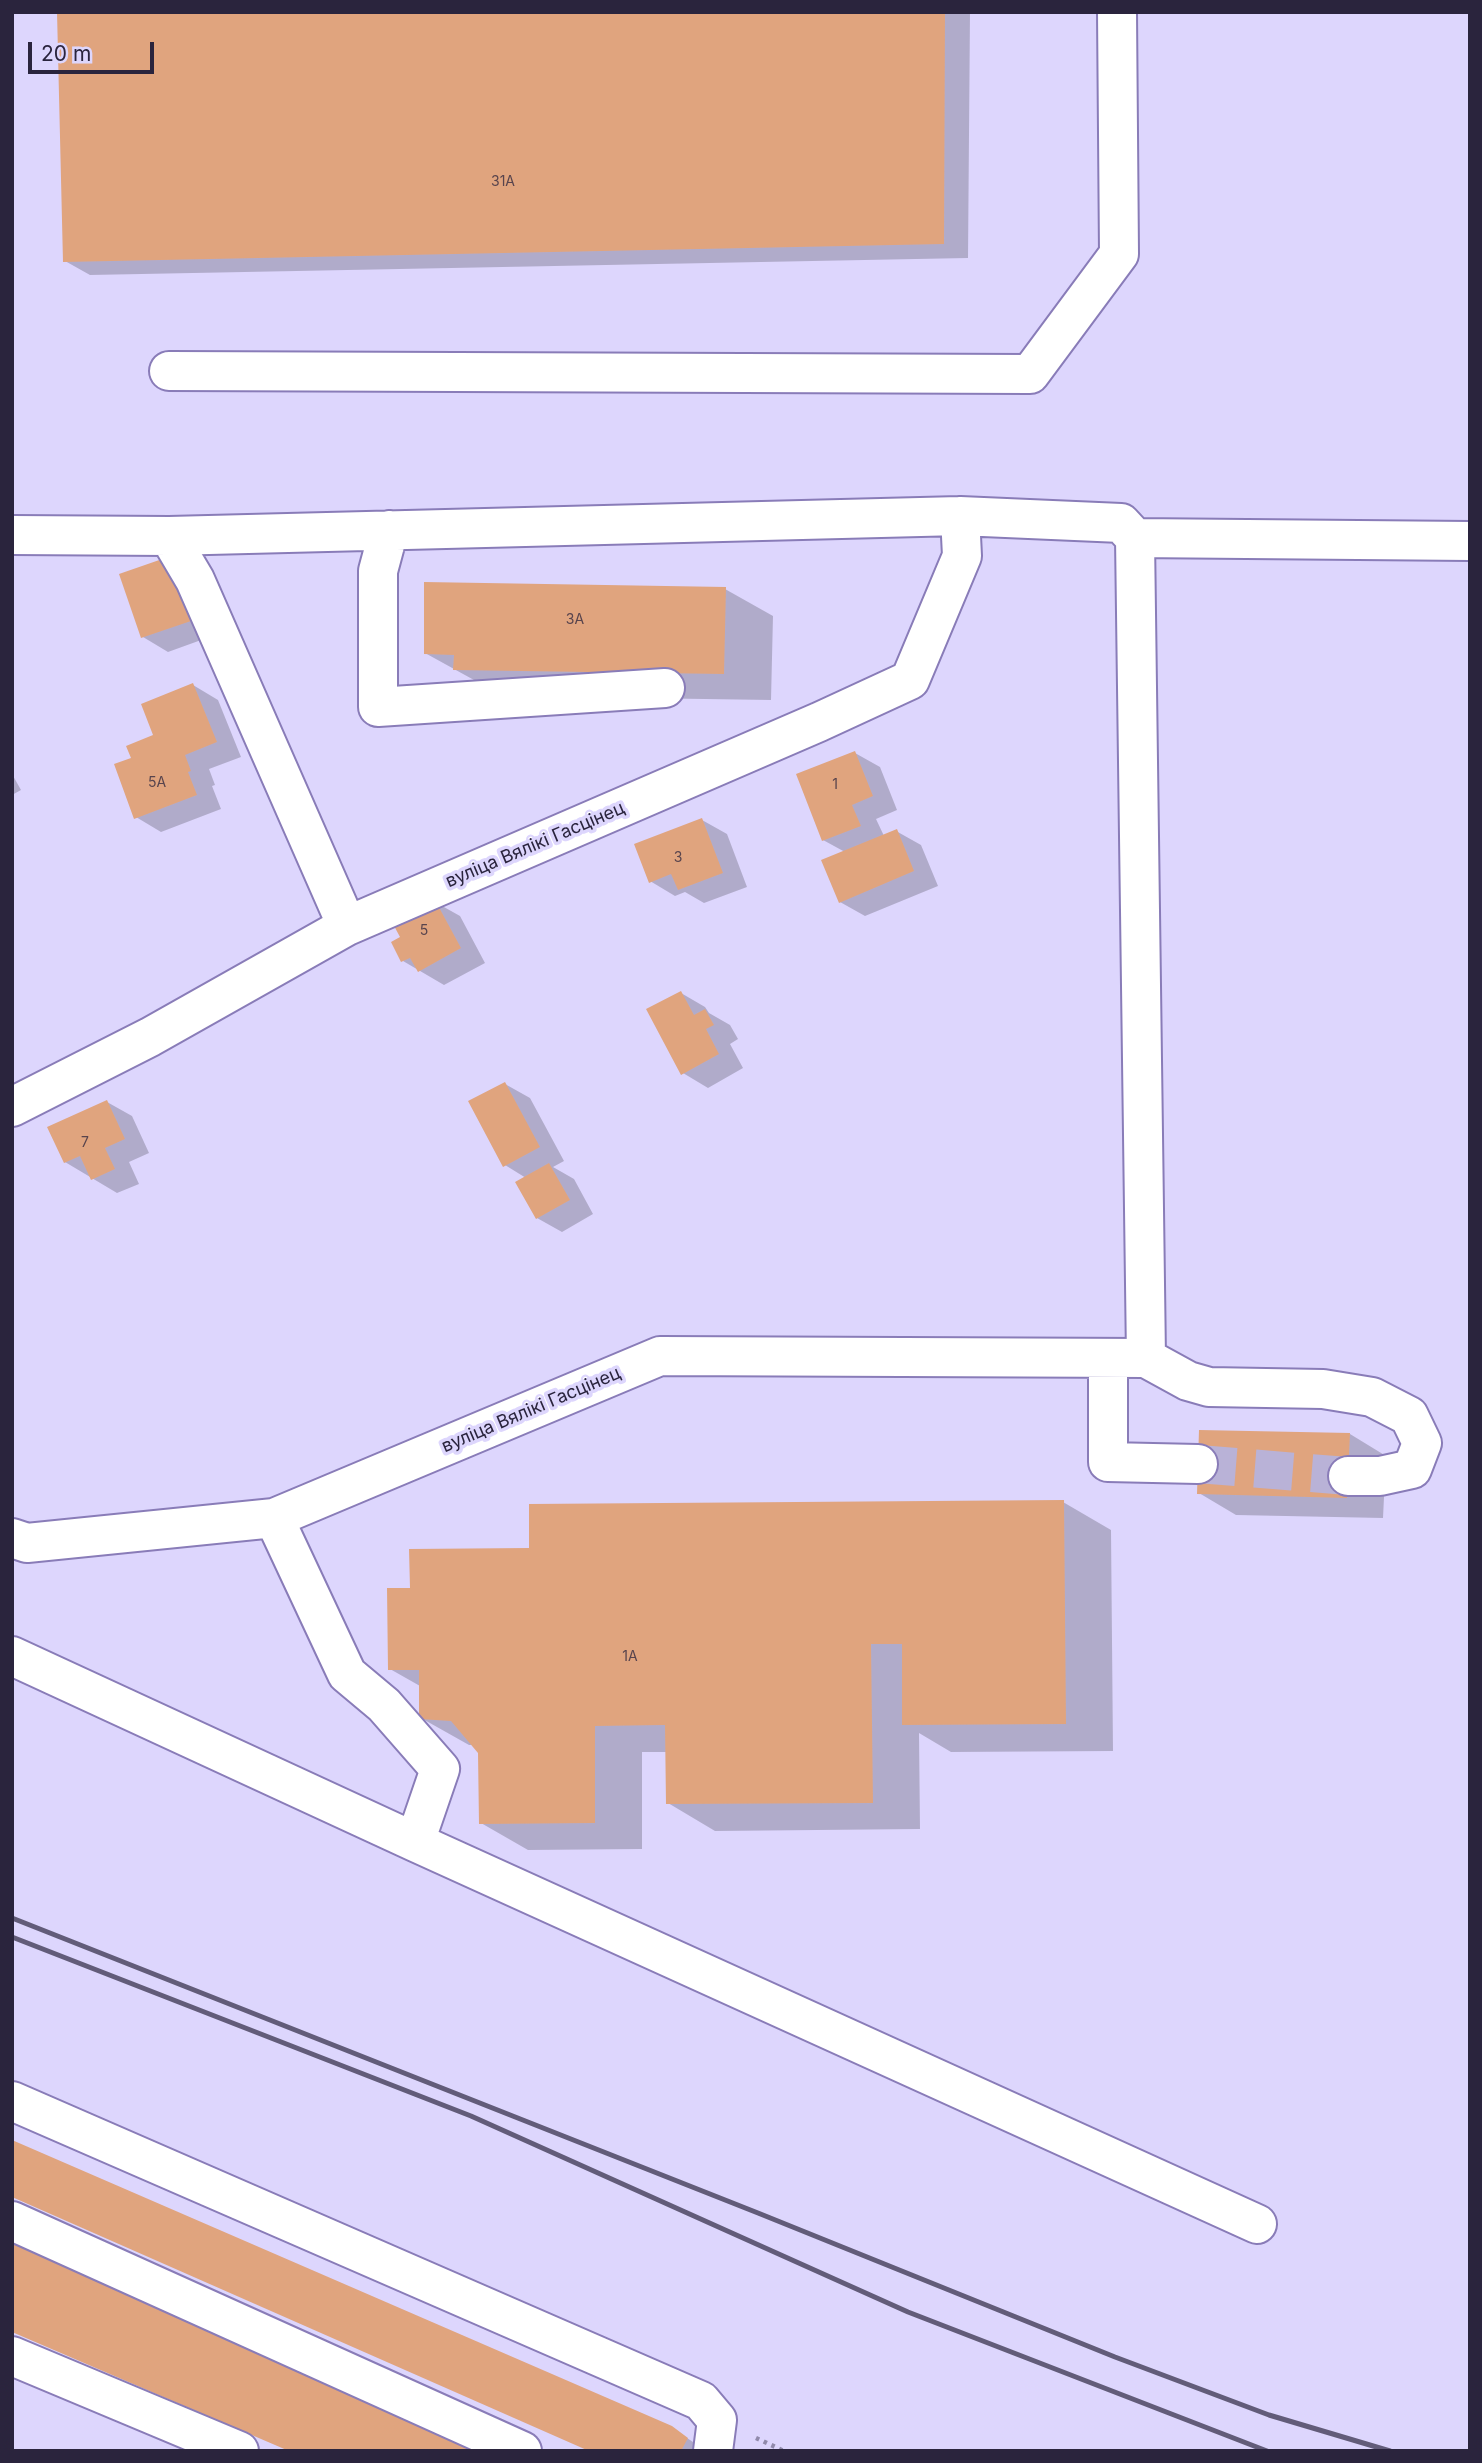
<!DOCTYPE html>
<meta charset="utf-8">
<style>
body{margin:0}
#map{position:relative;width:1482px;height:2463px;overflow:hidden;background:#ddd6fd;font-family:Inter,sans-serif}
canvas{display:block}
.frame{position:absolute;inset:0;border:14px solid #2a243d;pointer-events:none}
.scale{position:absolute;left:28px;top:42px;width:126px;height:32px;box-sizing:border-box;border:4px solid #2a243d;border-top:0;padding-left:9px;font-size:21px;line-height:24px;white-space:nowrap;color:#2a243d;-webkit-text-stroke:5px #ddd6fd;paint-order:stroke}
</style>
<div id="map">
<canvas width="1482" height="2463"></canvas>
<div class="frame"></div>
<div class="scale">20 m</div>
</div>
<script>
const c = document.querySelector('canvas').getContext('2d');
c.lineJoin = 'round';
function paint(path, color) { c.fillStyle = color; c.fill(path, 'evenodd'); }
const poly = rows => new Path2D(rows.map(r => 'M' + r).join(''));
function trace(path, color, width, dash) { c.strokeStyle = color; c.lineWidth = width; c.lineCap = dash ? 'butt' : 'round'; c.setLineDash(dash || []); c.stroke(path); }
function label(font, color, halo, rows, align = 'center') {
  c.font = font + ' Inter,sans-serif'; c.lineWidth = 7; c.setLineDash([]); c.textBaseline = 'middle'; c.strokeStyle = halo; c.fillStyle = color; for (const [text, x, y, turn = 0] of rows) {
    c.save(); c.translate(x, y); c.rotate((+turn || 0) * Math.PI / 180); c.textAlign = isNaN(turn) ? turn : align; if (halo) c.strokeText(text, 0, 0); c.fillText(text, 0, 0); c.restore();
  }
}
paint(poly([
 [59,12,970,12,968,258,90,275,65,261],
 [168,559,215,635,168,652,143,637],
 [725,589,773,616,771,700,503,696,425,653],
 [193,685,218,700,241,757,209,769,215,785,212,786,221,809,161,832,136,817,133,759,155,736],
 [855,753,880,767,897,810,876,819,884,836,896,831,921,845,938,886,865,916,840,902,845,852,823,840],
 [12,774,21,790,12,795],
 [702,820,727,834,747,887,704,903,685,892,675,896,650,881],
 [435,902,460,916,485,963,444,985,403,961],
 [681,993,705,1007,709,1013,730,1025,738,1039,730,1044,743,1068,708,1088,683,1073],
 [505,1084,530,1098,564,1161,553,1167,574,1179,593,1214,562,1232,537,1218,526,1178,505,1165],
 [107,1102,132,1116,149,1153,129,1162,139,1184,117,1193,65,1162],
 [1350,1434,1386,1456,1383,1518,1236,1515,1199,1493],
 [1063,1502,1111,1530,1113,1751,951,1752,919,1733,920,1829,715,1831,668,1803,667,1752,642,1752,642,1849,528,1850,481,1823,480,1753,474,1745,469,1745,421,1718,420,1686,390,1669,411,1590,531,1550],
 [672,2428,699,2446,697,2451,589,2451]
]), '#0003');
paint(poly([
 [57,12,945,12,944,244,63,262],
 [168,557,191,621,141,638,119,574],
 [424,582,726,587,724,674,453,670,454,655,424,654],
 [193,683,217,742,185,755,191,771,188,772,197,795,134,819,114,764,131,758,126,746,153,735,141,704],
 [855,751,873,796,852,805,861,826,822,841,796,774],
 [702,818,723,873,678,890,671,874,649,883,634,844],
 [897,829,914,871,839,903,821,860],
 [435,900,461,948,418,972,410,958,401,962,391,942,400,937,393,924],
 [681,991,694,1015,705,1009,714,1025,706,1029,719,1054,681,1075,646,1009],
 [505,1082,540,1147,503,1167,468,1101],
 [107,1100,125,1139,105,1148,115,1169,91,1180,80,1156,64,1163,47,1127],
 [549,1163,570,1200,536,1219,515,1182],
 [1199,1430,1350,1433,1347,1498,1197,1494],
 [1064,1500,1066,1724,902,1725,902,1644,871,1644,873,1803,666,1804,665,1725,595,1726,595,1823,479,1824,478,1753,451,1721,419,1719,419,1670,388,1670,387,1588,410,1588,409,1549,529,1548,529,1504],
 [12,2140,672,2426,688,2438,681,2451,589,2451,12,2197],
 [12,2230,495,2451,289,2451,12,2332]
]), '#e0a47e');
trace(poly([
 [1198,1464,1348,1476]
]), '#b9b2d7', 38, [38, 19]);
const minor = poly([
 [169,371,1030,374,1119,254,1117,12],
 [389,530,378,571,378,707,665,688],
 [12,535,169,536,960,516,1121,523,1135,538,1146,1358],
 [169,536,195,580,347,926],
 [1135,538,1470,541],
 [12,1107,150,1037,347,926,819,722,910,680,962,556,960,516],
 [1108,1358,1108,1462,1198,1464],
 [274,1518,347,1674,384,1705,440,1769,415,1842],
 [12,1538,27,1543,274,1518,660,1356,1146,1358,1188,1381,1209,1387,1323,1389,1372,1397,1409,1416,1422,1443,1412,1469,1380,1476,1348,1476],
 [12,1656,415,1842,1257,2224],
 [12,2101,701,2401,717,2420,713,2451],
 [12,2221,522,2451],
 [12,2356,239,2451]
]);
trace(minor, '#897cb8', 42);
trace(poly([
 [756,2438,784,2451]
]), '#908aab', 4.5, [3.5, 5]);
trace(minor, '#fff', 38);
trace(poly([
 [12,1918,758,2213,1115,2357,1269,2415,1390,2451],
 [12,1937,471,2116,908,2312,1267,2451]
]), '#625c79', 5);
label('14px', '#58444d', null, [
 ["31А",503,182],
 ["3А",575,620],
 ["5А",157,783],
 ["1",835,785],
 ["3",678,858],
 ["5",424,931],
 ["7",85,1143],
 ["1А",630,1657]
]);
label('18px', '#2a243d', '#ddd6fd', [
 ["вуліца Вялікі Гасцінец",535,845,-23],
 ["вуліца Вялікі Гасцінец",531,1410,-23]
]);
</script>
